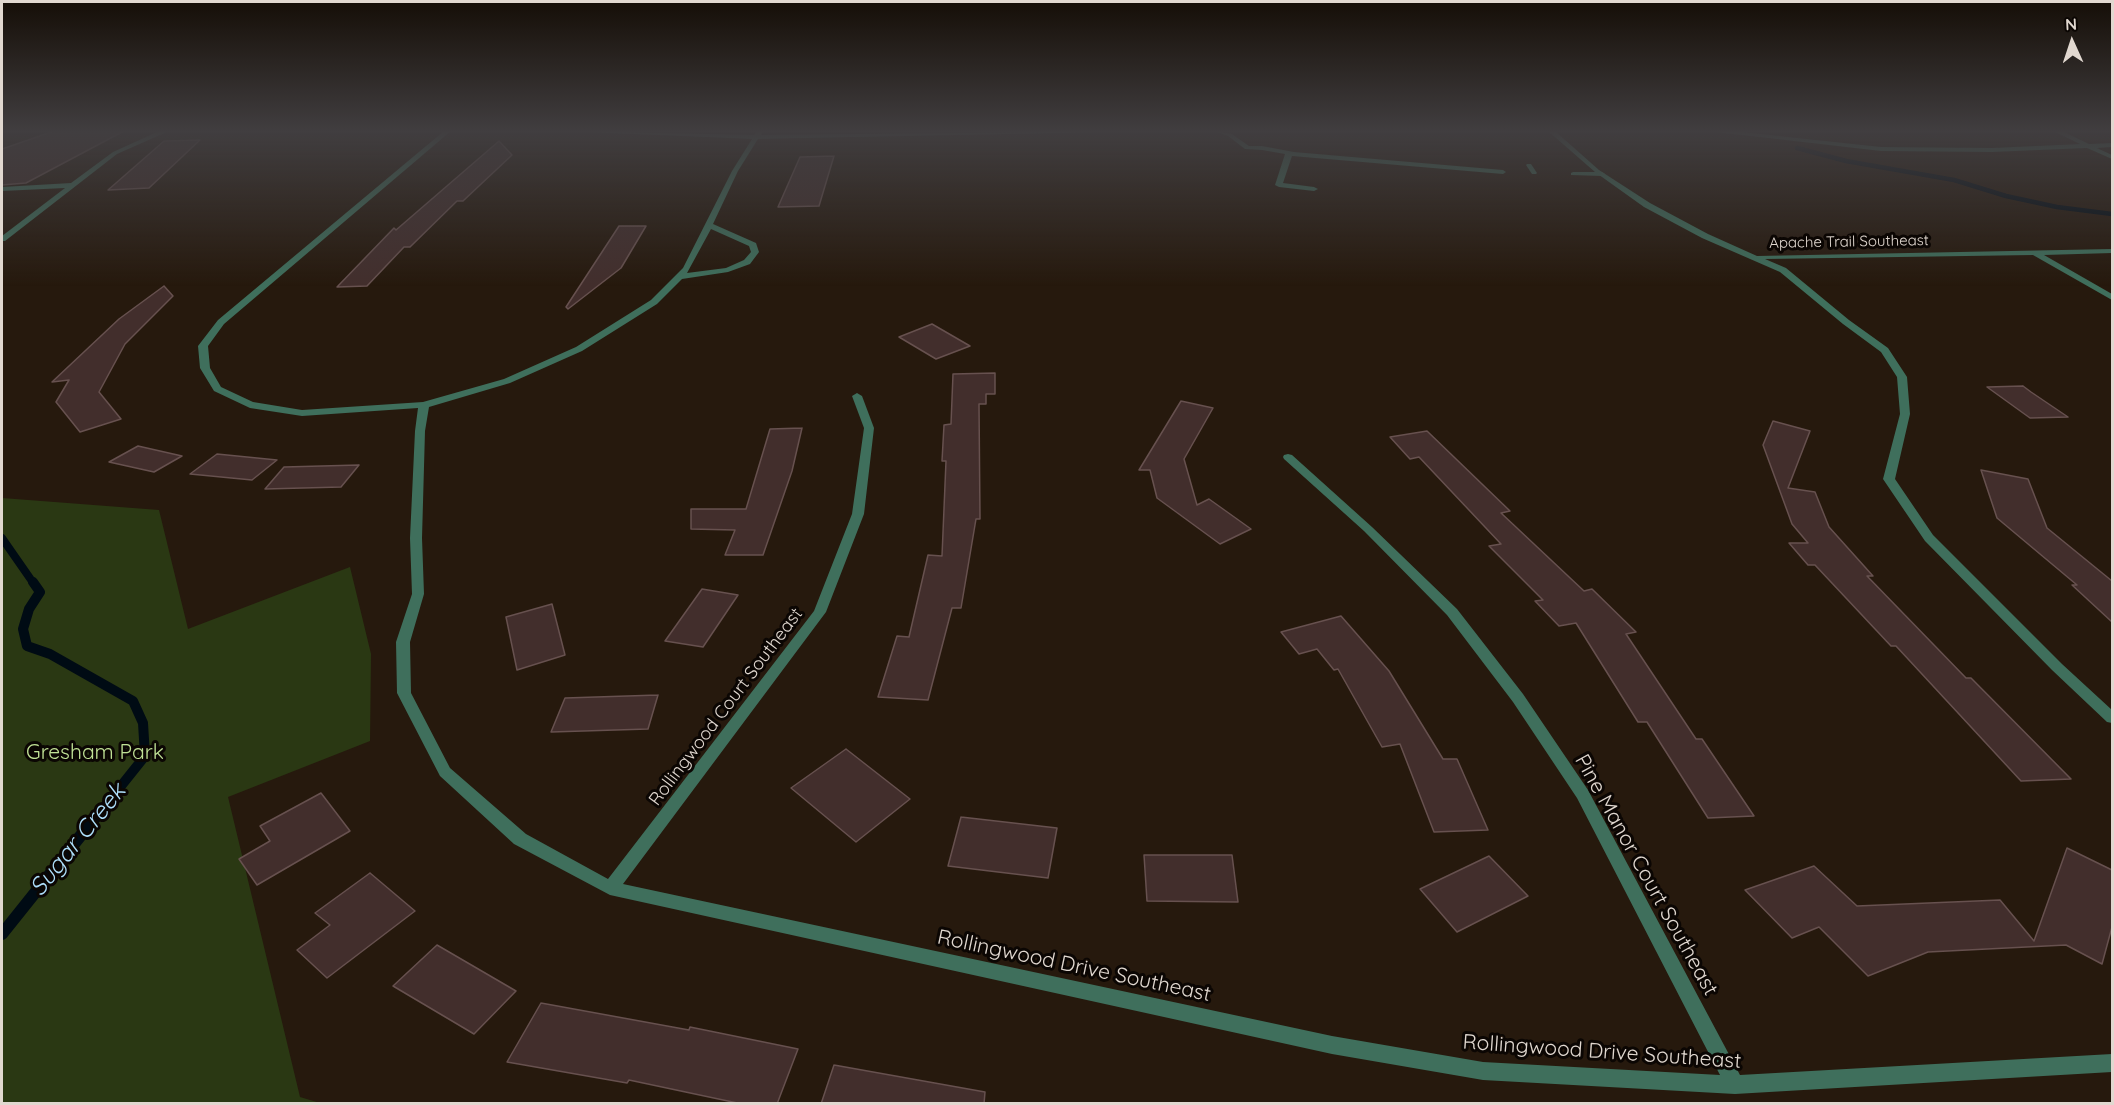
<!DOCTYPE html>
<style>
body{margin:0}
#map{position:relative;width:2114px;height:1105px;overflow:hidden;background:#26190d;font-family:Quicksand,sans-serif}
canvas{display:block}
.frame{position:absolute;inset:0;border:3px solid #e1d8d0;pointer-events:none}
.north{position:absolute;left:2042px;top:12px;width:60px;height:60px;-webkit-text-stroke:4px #0b0603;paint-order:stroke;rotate:357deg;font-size:16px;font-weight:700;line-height:24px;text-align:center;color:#e1d8d0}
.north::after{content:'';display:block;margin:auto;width:21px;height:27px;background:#e1d8d0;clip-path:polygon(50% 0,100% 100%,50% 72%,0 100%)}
</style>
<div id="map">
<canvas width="2114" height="1105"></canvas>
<div class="frame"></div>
<div class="north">N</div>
</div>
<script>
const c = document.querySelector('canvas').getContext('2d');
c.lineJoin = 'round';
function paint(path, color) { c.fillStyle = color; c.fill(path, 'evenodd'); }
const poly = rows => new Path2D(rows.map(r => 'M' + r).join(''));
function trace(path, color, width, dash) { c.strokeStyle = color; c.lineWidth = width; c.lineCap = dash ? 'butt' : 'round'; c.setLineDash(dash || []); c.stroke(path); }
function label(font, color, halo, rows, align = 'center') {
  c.font = font + ' Quicksand,sans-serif'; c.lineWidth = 6; c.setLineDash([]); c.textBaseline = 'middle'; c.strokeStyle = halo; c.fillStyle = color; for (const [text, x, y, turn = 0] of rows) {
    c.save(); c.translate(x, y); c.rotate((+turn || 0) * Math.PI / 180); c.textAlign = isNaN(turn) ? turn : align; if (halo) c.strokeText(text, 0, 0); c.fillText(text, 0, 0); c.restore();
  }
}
paint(poly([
 [2,498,159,510,188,629,350,567,371,654,370,741,228,797,300,1097,320,1103,2,1103]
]), '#2a3813');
trace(poly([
 [1797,148,1846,161,1954,180,2006,196,2057,207,2112,214]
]), '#000b14', 4.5);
trace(poly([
 [2,538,34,584]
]), '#000b14', 8);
trace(poly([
 [33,582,40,592,29,609,23,629,27,646,50,654,133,701,143,723,145,756,97,816]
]), '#000b14', 10);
trace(poly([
 [2,934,98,814]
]), '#000b14', 12);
const building = poly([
 [54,131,124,131,26,183,2,185,2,149,54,131],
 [200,140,149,188,108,190,164,141,200,140],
 [499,141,512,155,463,201,457,201,410,247,404,247,367,286,337,287,394,228,396,230,499,141],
 [834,156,819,206,778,207,800,157,834,156],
 [619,226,646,226,621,268,568,309,566,307,619,226],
 [164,286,173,296,125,344,99,392,121,419,80,432,56,402,69,380,52,382,119,319,164,286],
 [932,324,970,346,936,359,899,337,932,324],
 [995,373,995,394,986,394,986,404,979,404,980,519,976,519,961,608,952,608,928,700,878,697,897,636,909,637,928,555,942,556,946,461,942,461,944,425,951,424,953,374,995,373],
 [2023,386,2031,392,2068,417,2030,418,1987,387,2023,386],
 [1181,401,1213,408,1184,459,1197,505,1209,499,1251,529,1220,544,1157,498,1150,470,1139,470,1181,401],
 [1773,421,1810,431,1788,488,1815,492,1829,527,1873,576,1867,576,1966,678,1971,678,2071,779,2021,781,1896,646,1891,646,1815,565,1808,565,1789,543,1808,543,1792,524,1763,445,1773,421],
 [802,428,792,471,763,555,725,555,735,530,691,529,691,509,746,509,770,429,802,428],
 [1427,431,1510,511,1501,513,1584,591,1592,589,1636,632,1626,634,1696,739,1702,739,1754,816,1708,818,1647,722,1638,722,1576,623,1559,626,1535,601,1543,600,1489,546,1501,544,1419,457,1410,459,1390,437,1427,431],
 [138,446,182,456,154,472,109,462,138,446],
 [217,454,277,460,252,480,190,474,217,454],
 [359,465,341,487,265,489,284,467,359,465],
 [1981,470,2028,479,2047,528,2112,581,2112,622,2072,585,2077,585,1997,518,1981,470],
 [702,589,738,595,703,647,665,641,702,589],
 [552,604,565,655,517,670,506,617,552,604],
 [1341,616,1389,671,1443,759,1457,759,1488,830,1434,832,1400,744,1382,747,1338,669,1334,670,1317,649,1299,654,1281,632,1341,616],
 [658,695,648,729,551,732,565,698,658,695],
 [846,749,910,799,856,842,791,788,846,749],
 [321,793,350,831,257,885,239,859,270,841,260,826,321,793],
 [961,817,1057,828,1048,878,948,866,961,817],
 [2067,848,2112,870,2112,927,2102,964,2066,945,1928,952,1868,976,1819,927,1792,938,1745,890,1814,866,1857,906,2000,900,2034,941,2067,848],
 [1144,855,1232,855,1238,902,1147,901,1144,855],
 [1489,856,1528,896,1457,932,1420,889,1489,856],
 [370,873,415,911,327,978,297,950,330,925,315,913,370,873],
 [437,945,516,991,474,1034,393,986,437,945],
 [541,1003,689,1030,690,1027,798,1049,777,1104,742,1104,629,1080,627,1083,507,1062,541,1003],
 [834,1065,985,1092,984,1104,821,1104,834,1065]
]);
paint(building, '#422e2c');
trace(building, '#67514f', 1.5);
paint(poly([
 [1215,131,1232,134,1249,146,1262,146,1294,152,1503,170,1506,172,1503,174,1292,156,1283,183,1314,187,1318,189,1314,191,1279,187,1275,185,1285,154,1262,150,1245,149,1228,136,1215,131],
 [1527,164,1531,164,1537,173,1536,174,1532,174,1526,165,1527,164],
 [1573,172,1602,172,1605,174,1602,176,1571,175,1571,173,1573,172]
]), '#3f6f5c');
paint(poly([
 [159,131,169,131,117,154,5,241,2,241,2,236,65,188,2,191,2,187,71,183,113,152,159,131],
 [444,131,451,131,224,324,208,346,210,368,221,387,253,402,302,410,423,402,504,379,576,347,651,300,683,268,732,171,752,139,566,131,754,135,757,131,763,131,761,135,1151,131,758,139,738,171,713,224,756,243,759,252,750,264,728,272,682,279,657,304,582,351,510,383,429,407,425,431,422,538,424,594,410,642,411,693,450,768,526,834,608,879,814,611,852,514,864,428,852,396,857,393,862,396,874,428,864,514,826,612,623,884,1332,1036,1483,1062,1720,1075,1577,798,1513,702,1447,615,1364,531,1284,459,1283,457,1284,455,1288,454,1292,455,1372,527,1457,609,1523,694,1588,790,1740,1075,2112,1054,2112,1072,1735,1094,1483,1080,1332,1054,610,895,514,844,440,776,397,693,396,642,412,594,410,538,415,431,418,408,302,416,250,408,214,391,200,368,198,346,218,320,444,131],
 [711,229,749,246,751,252,744,260,726,268,687,273,711,229],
 [1548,131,1555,131,1599,170,1650,203,1708,234,1757,256,2112,249,2112,253,2044,255,2112,294,2112,300,2033,255,1765,259,1786,268,1849,320,1888,348,1907,377,1910,414,1895,479,1933,535,2062,664,2112,710,2112,723,2107,722,2052,670,1925,541,1883,479,1900,414,1897,377,1881,352,1843,324,1780,272,1702,238,1644,207,1595,172,1548,131],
 [1707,131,1733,131,1881,147,1992,148,2080,144,2053,131,2062,131,2089,144,2112,143,2112,147,2097,148,2112,155,2112,159,2087,148,1992,152,1881,151,1707,131]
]), '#3f6f5c');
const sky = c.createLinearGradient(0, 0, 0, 286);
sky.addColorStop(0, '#150e07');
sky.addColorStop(0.46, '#413e40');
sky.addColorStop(1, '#413e4000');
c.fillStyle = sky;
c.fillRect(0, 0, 2114, 286);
label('15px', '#e1d8d0', '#0b0603', [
 ["Apache Trail Southeast",1849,242,-1]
]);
label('18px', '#e1d8d0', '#0b0603', [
 ["Rollingwood Court Southeast",726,707,-53]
]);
label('21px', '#c0e195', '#0b0603', [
 ["Gresham Park",95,753]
]);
label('21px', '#e1d8d0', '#0b0603', [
 ["Pine Manor Court Southeast",1646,875,61],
 ["Rollingwood Drive Southeast",1074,966,12],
 ["Rollingwood Drive Southeast",1602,1052,4]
]);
label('italic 24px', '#aedffb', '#0b0603', [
 ["Sugar Creek",78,840,-51]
]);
</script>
